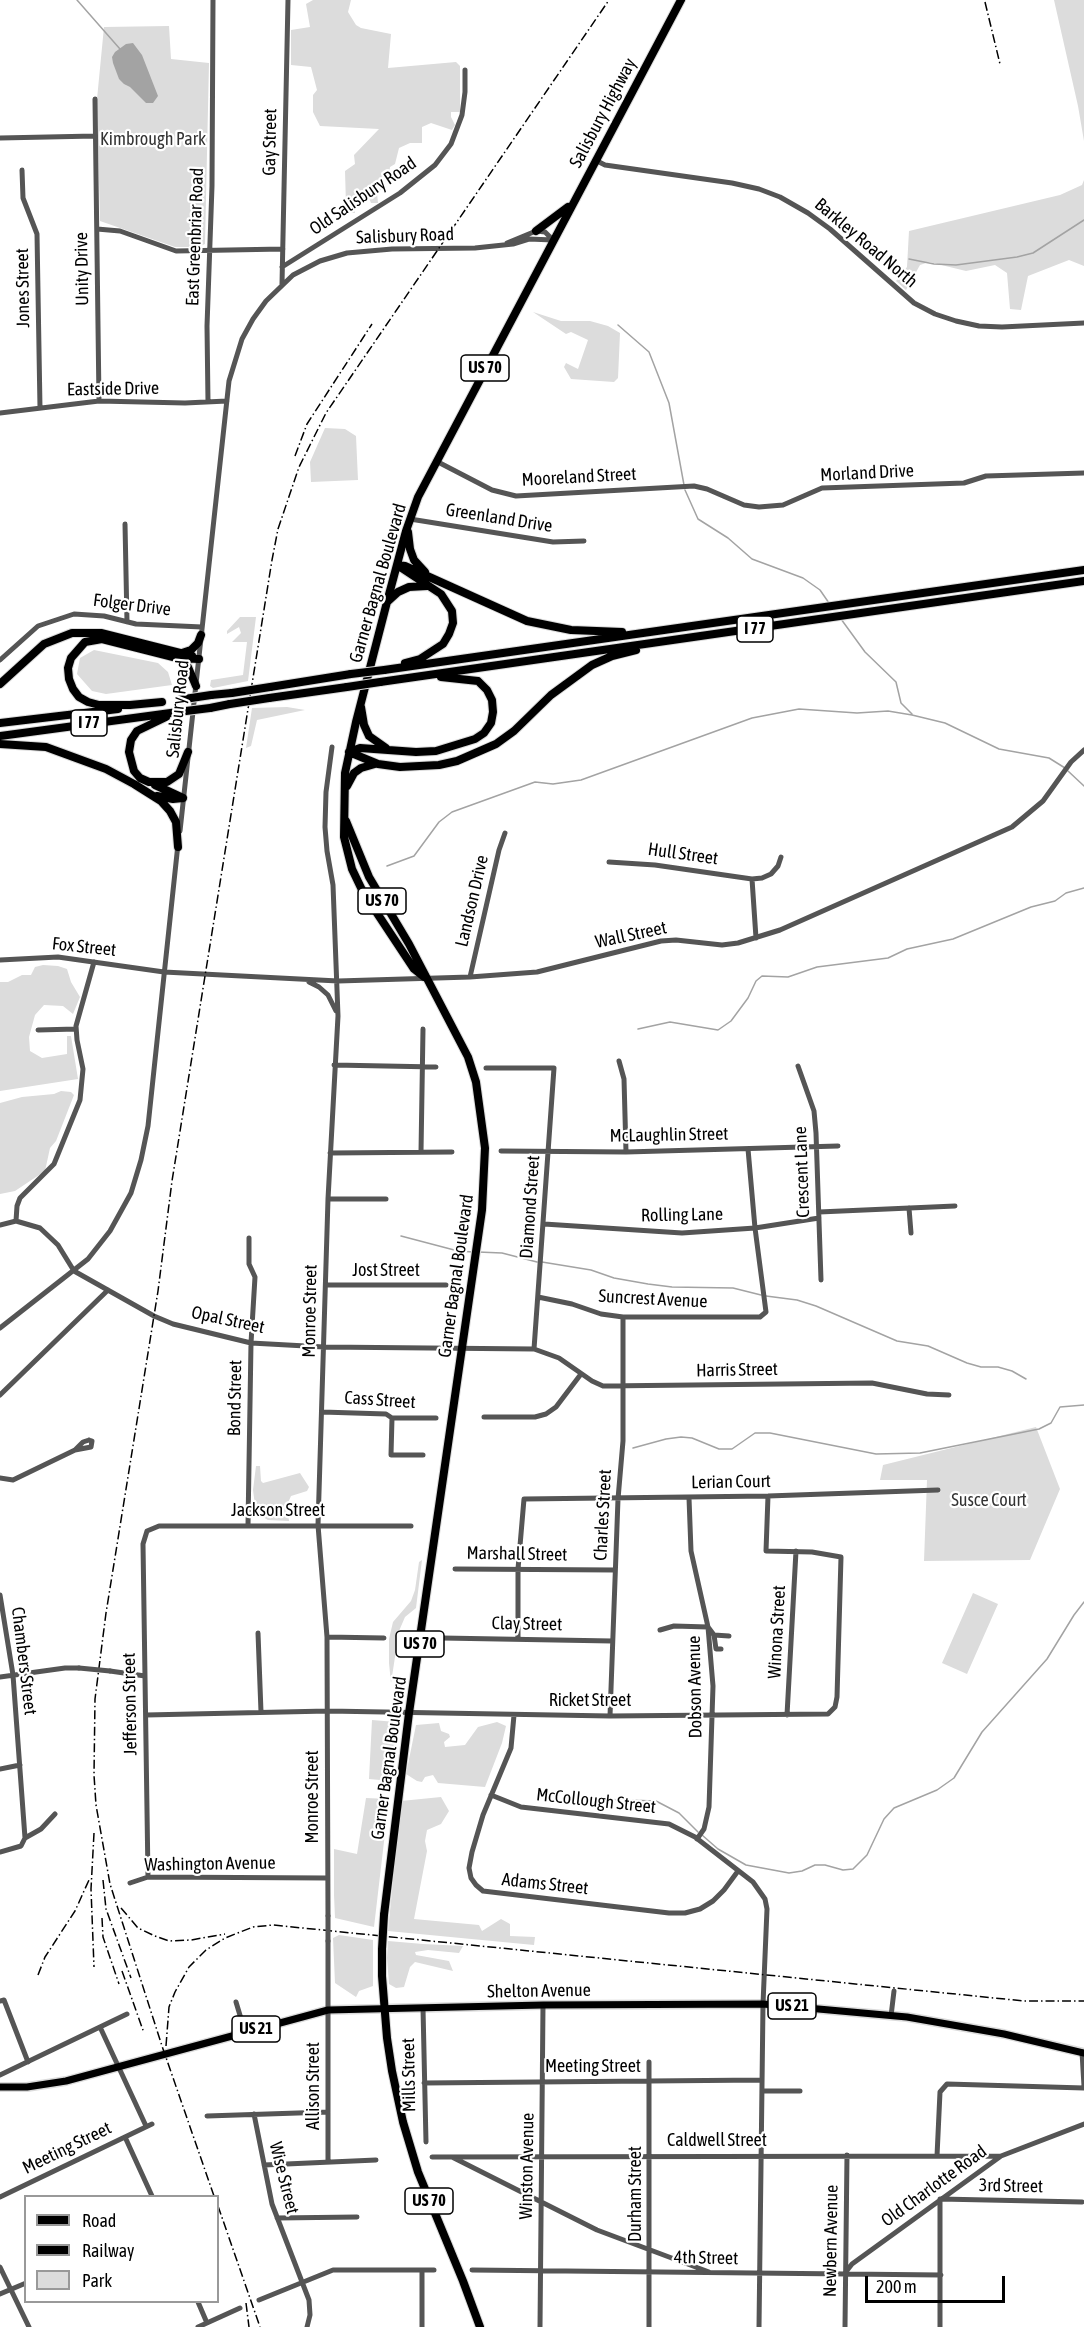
<!DOCTYPE html>
<style>
body{margin:0}
#map{position:relative;width:1084px;height:2327px;overflow:hidden;background:#fff;font-family:"Asap Condensed",sans-serif}
canvas{display:block}
.legend{position:absolute;left:24px;top:2195px;width:195px;height:108px;box-sizing:border-box;background:#fff;border:2px solid #999;margin:0;padding:8px 10px;list-style:none;font-size:18px;color:#000}
.legend li{display:flex;align-items:center;gap:12px;height:30px}
.legend b{width:30px;border:2px solid #999}
.scale{position:absolute;left:865px;top:2276px;width:140px;height:27px;box-sizing:border-box;border:3px solid #000;border-top:0;padding-left:8px;font-size:18px;line-height:21px;white-space:nowrap;color:#000;-webkit-text-stroke:4px #fff;paint-order:stroke}
</style>
<div id="map">
<canvas width="1084" height="2327"></canvas>
<ul class="legend">
<li><b style="height:8px;background:#000"></b>Road</li>
<li><b style="height:8px;background:#000"></b>Railway</li>
<li><b style="height:16px;background:#dcdcdc"></b>Park</li>
</ul>
<div class="scale">200 m</div>
</div>
<script>
const c = document.querySelector('canvas').getContext('2d');
c.lineJoin = 'round';
function paint(path, color) { c.fillStyle = color; c.fill(path, 'evenodd'); }
const poly = rows => new Path2D(rows.map(r => 'M' + r).join(''));
function trace(path, color, width, dash) { c.strokeStyle = color; c.lineWidth = width; c.lineCap = dash ? 'butt' : 'round'; c.setLineDash(dash || []); c.stroke(path); }
function label(font, color, halo, rows, align = 'center') {
  c.font = font + ' "Asap Condensed",sans-serif'; c.lineWidth = 4.5; c.setLineDash([]); c.textBaseline = 'middle'; c.strokeStyle = halo; c.fillStyle = color; for (const [text, x, y, turn = 0] of rows) {
    c.save(); c.translate(x, y); c.rotate((+turn || 0) * Math.PI / 180); c.textAlign = isNaN(turn) ? turn : align; if (halo) c.strokeText(text, 0, 0); c.fillText(text, 0, 0); c.restore();
  }
}
paint(poly([
 [313,0,351,0,348,12,356,25,361,28,391,34,388,68,456,62,460,66,460,112,451,112,451,117,455,125,452,130,431,123,422,127,422,143,410,143,399,148,395,164,390,167,389,175,382,178,382,189,377,193,378,203,371,203,367,193,357,197,352,201,355,213,350,213,346,205,345,171,355,164,354,155,379,129,320,126,313,112,313,95,317,90,311,67,291,65,291,30,310,27,306,4],
 [1054,0,1084,0,1084,141,1078,106],
 [169,26,171,59,209,63,205,244,198,247,175,247,100,221,97,99,104,27],
 [1084,180,1084,266,1069,260,1028,276,1021,310,1010,309,1007,273,995,265,966,271,929,262,920,265,906,290,896,281,907,267,909,231,1060,195,1082,185],
 [533,312,561,321,590,321,608,326,620,333,618,378,614,382,571,379,564,367,566,363,578,369,588,340,571,332,566,334],
 [325,428,345,429,356,436,358,480,311,482,310,462],
 [240,617,256,617,248,681,213,688,210,686,211,680,243,675,247,642,232,642,241,633,239,627,227,634,227,631],
 [94,650,158,663,168,672,172,685,106,694,92,691,77,674,80,658],
 [287,707,305,710,257,720,251,746,246,748,252,708],
 [43,965,58,966,67,969,71,982,80,997,73,1014,63,1006,44,1005,35,1015,29,1037,30,1051,42,1058,67,1054,67,1036,71,1036,78,1079,0,1091,0,982,8,982,22,975,31,975,35,967],
 [61,1091,71,1092,74,1095,56,1141,50,1148,45,1171,15,1191,0,1194,0,1103,22,1097,54,1094],
 [1036,1427,1060,1489,1030,1560,924,1561,927,1480,880,1480,883,1465],
 [256,1466,260,1466,261,1481,263,1483,300,1473,309,1487,307,1491,291,1496,287,1505,289,1521,268,1520,256,1513,253,1490],
 [422,1560,416,1608,405,1617,399,1631,391,1683,389,1663,389,1639,393,1622,411,1601,415,1590,419,1562],
 [973,1593,998,1604,967,1674,942,1663],
 [372,1720,396,1722,397,1737,391,1781,369,1779],
 [497,1722,506,1726,502,1743,485,1787,438,1783,433,1775,425,1777,422,1782,417,1781,406,1774,416,1725,439,1723,441,1731,449,1734,450,1737,444,1742,445,1747,465,1745,478,1727],
 [441,1797,449,1811,441,1824,427,1830,425,1841,427,1851,414,1919,479,1925,482,1931,501,1919,510,1924,510,1936,535,1937,534,1945,388,1931,401,1801],
 [366,1798,389,1799,374,1927,335,1918,334,1895,334,1849,357,1854],
 [339,1935,373,1940,373,1986,359,1991,356,1997,335,1983,333,1938],
 [388,1941,423,1944,463,1946,459,1953,428,1950,415,1952,416,1955,449,1961,453,1971,415,1962,410,1967,404,1987,396,1988,389,1984,387,1958]
]), '#dcdcdc');
paint(poly([
 [133,43,142,55,158,96,153,103,146,103,130,87,124,84,119,79,113,63,112,57,115,52,126,44]
]), '#a3a3a3');
trace(poly([
 [77,0,120,49],
 [909,259,934,264,956,265,1017,257,1033,253,1084,220],
 [618,325,649,352,669,403,684,485],
 [685,490,698,519,728,538,752,559,803,578,820,590,829,603],
 [841,619,865,652,896,682,901,703,912,714],
 [1068,771,1084,786],
 [387,866,414,856,439,822,452,812,535,782,553,784,581,780,752,718,799,709,857,713,888,711,912,715,945,723,999,749,1049,758,1065,768],
 [638,1029,670,1022,718,1030,731,1021,748,998,756,981,762,976,788,977,817,967,888,958,907,949,953,939,1031,907,1055,901,1066,893,1084,888],
 [401,1236,458,1251,473,1252],
 [478,1252,502,1253,537,1262],
 [542,1262,591,1270,614,1278,648,1284,672,1287,733,1288,761,1295],
 [766,1296,797,1300,816,1306,897,1341,928,1346,967,1363,981,1367,998,1367,1012,1371,1026,1379],
 [633,1448,666,1439,681,1437,692,1438,719,1449,732,1449,755,1433,770,1433,876,1454,920,1453,1039,1429,1051,1423,1060,1407,1084,1405],
 [564,1798,656,1801,679,1813,698,1832],
 [702,1835,718,1849,746,1865,789,1873,802,1871,815,1865,825,1865,843,1870,853,1869,867,1855,884,1819,894,1808,937,1790,954,1778,982,1732,1047,1659,1074,1615,1084,1602]
]), '#a3a3a3', 1.5);
const major = poly([
 [0,2087,27,2087,66,2081,328,2010,543,2005,763,2004,907,2017,1004,2034,1084,2053]
]);
const highway = poly([
 [536,231,568,207],
 [408,532,410,549,414,560,425,572],
 [397,565,405,566,527,621,571,630,622,632],
 [397,565,441,594,452,611,453,623,449,634,443,644,420,659,405,663],
 [387,602,398,592,409,587,427,586],
 [182,653,191,650,198,643,201,635],
 [179,659,188,667,196,686],
 [384,670,1084,570],
 [380,682,1084,581],
 [0,684,44,644,72,633,101,633,192,656],
 [270,687,351,674],
 [211,695,232,693],
 [269,698,347,687],
 [162,702,130,705,99,705,88,702,79,697,73,689,69,679,68,668,71,658,85,642,102,639,177,658,199,659],
 [361,707,364,725,369,736,386,748],
 [210,708,230,704],
 [166,717,137,731,131,740,129,752,134,771,140,778,149,782,167,782,179,774,188,752],
 [0,723,118,709],
 [0,736,178,712],
 [0,744,46,747,106,769,134,784,161,801,170,811,176,822,178,847],
 [349,752,378,764,400,767,439,765,457,761,496,744,514,731,551,695,592,665,612,656,636,650],
 [349,752,360,748,416,752,436,751,475,739,484,733,491,723,493,712,492,700,487,690,478,681,441,677],
 [155,785,183,798],
 [347,786,354,773,361,768,375,764],
 [157,796,173,799,183,798],
 [346,821,369,877,409,944,468,1057,476,1082,485,1148,482,1210,409,1713,384,1915],
 [424,977,414,969,363,892,352,869,344,837,345,773,356,722,387,602,406,531,418,497,681,0],
 [382,1949,382,1976,387,2038,392,2071,403,2122,418,2172,463,2281,480,2327]
]);
trace(major, '#dbdbdb', 10);
trace(highway, '#dbdbdb', 10);
trace(poly([
 [95,99,99,401],
 [0,138,95,136],
 [595,160,605,165,732,183,759,189,780,197,808,213,830,229,914,303,935,314,956,321,979,326,1002,327,1084,323],
 [22,170,23,198,37,234,40,408],
 [97,229,120,231,176,251,283,249],
 [507,243,536,231,545,232,553,240],
 [282,267,400,193,435,165,451,144,462,115,465,92,465,70],
 [282,284,288,0],
 [208,402,207,326,212,186,213,0],
 [0,413,99,401,185,403,227,401],
 [436,461,492,490,516,496,694,486,707,489,744,505,759,507,783,505,822,488,964,483,986,476,1084,473],
 [410,519,553,542,584,541],
 [125,524,127,622],
 [0,660,38,626,74,614,104,616,136,624,202,627],
 [180,831,229,381,242,339,253,319,266,301,293,275,320,261,347,253,392,249,475,248,513,244,529,239,553,240],
 [609,862,655,865,752,879,762,878,771,874,778,866,781,857],
 [752,879,756,938],
 [0,960,58,957,164,972,338,981,470,977,537,972,661,941,676,940,722,945,738,943,780,930,1012,827,1043,801,1071,762,1084,750],
 [470,977,499,850,505,833],
 [309,982,319,987,328,995,336,1011],
 [38,1030,76,1029],
 [619,1061,624,1079,626,1152],
 [334,1065,436,1067],
 [798,1066,814,1111,816,1133,821,1280],
 [486,1068,554,1068,534,1349],
 [501,1151,626,1152,838,1146],
 [421,1152,423,1029],
 [330,1153,452,1152],
 [328,1199,386,1199],
 [909,1208,911,1233],
 [819,1212,955,1206],
 [16,1221,17,1206,20,1198,54,1164,80,1100,83,1069,77,1040,76,1026,94,962],
 [544,1224,682,1233,755,1228,819,1218],
 [0,1225,16,1221,40,1228,58,1245,74,1271,154,1316,173,1324,251,1343,324,1347,534,1349,559,1358,592,1381,603,1386,872,1383,927,1394,949,1395],
 [326,1285,446,1285],
 [538,1297,572,1304,601,1314,623,1317,760,1317,766,1312,755,1228,748,1149],
 [0,1328,88,1259,110,1231,131,1193,141,1160,148,1126,178,844],
 [0,1395,108,1290],
 [322,1412,386,1414,392,1418,436,1418],
 [484,1417,535,1417,546,1414,556,1407,581,1374],
 [392,1418,391,1455,423,1455],
 [89,1440,92,1441,91,1447,75,1450,83,1442,89,1440],
 [0,1478,13,1480,75,1450],
 [689,1498,691,1551,708,1627,713,1686,709,1807,704,1829,697,1839],
 [248,1525,251,1343,255,1277,249,1264,249,1238],
 [455,1569,615,1570],
 [0,1595,13,1675,25,1838],
 [660,1630,674,1626,708,1627,714,1635,729,1636],
 [258,1633,261,1712],
 [714,1635,716,1649,721,1649],
 [327,1637,384,1638],
 [442,1638,612,1641],
 [518,1639,518,1569,524,1499,768,1496,938,1490],
 [110,1671,145,1676],
 [0,1677,65,1668,79,1668],
 [146,1715,328,1711,610,1716,828,1714,835,1707,837,1697,841,1557,812,1552,766,1551,768,1496],
 [514,1715,511,1748,483,1815,472,1852,469,1868,471,1878,476,1885,483,1891,669,1913,685,1913,700,1909,713,1901,724,1890,738,1871],
 [787,1715,796,1551],
 [610,1716,618,1499,623,1441,623,1317],
 [0,1769,20,1765],
 [491,1795,521,1807,669,1824,695,1837,753,1882,765,1899,767,1909,763,2004,759,2327],
 [25,1838,41,1829,55,1814],
 [0,1852,21,1846,25,1838],
 [148,1877,143,1544,147,1531,159,1526,411,1526],
 [130,1883,148,1877,327,1878],
 [328,1916,327,1637,318,1525,328,1199,338,1016,333,885,327,851,325,827,326,792,332,747],
 [328,1941,328,2162],
 [0,2001,4,2000,28,2062],
 [236,2002,245,2032],
 [423,2008,426,2142],
 [891,2016,894,1991],
 [100,2027,146,2126],
 [1082,2052,1084,2086],
 [0,2075,127,2014],
 [424,2083,762,2080],
 [762,2091,800,2091],
 [254,2114,272,2204,309,2300,310,2315,307,2327],
 [207,2116,328,2112],
 [125,2137,152,2196],
 [937,2156,940,2092,947,2084,1084,2088],
 [432,2157,1001,2156],
 [452,2157,597,2230,709,2272],
 [264,2165,376,2160],
 [0,2197,152,2124],
 [277,2218,357,2217],
 [0,2267,29,2327],
 [472,2270,941,2275],
 [845,2273,852,2264,1001,2156,1084,2124],
 [0,2294,26,2283],
 [259,2300,333,2270,434,2270],
 [198,2302,207,2323],
 [198,2327,240,2308],
 [422,2327,422,2270],
 [540,2327,543,2005],
 [649,2327,649,2062],
 [845,2327,847,2155],
 [940,2327,940,2199,1082,2202]
]), '#555', 5);
trace(major, '#000', 7);
trace(highway, '#000', 8);
trace(poly([
 [985,2,1000,64],
 [295,456,307,424,372,324],
 [94,1833,91,1889,94,1967],
 [103,1880,106,1909,131,1978],
 [121,1908,138,1928,155,1936,169,1941,191,1940,225,1934],
 [102,1918,103,1937,119,1984],
 [122,1971,144,2033],
 [38,1975,45,1957,75,1911,89,1880],
 [166,2046,169,2007,175,1992,189,1967,206,1950,225,1938,253,1927,273,1925,1024,2001,1084,2001],
 [214,2196,162,2046,110,1884,96,1805,94,1775,95,1699,106,1613,158,1291,172,1181,272,560,278,529,299,467,326,413,609,0],
 [218,2206,260,2327],
 [246,2303,249,2327]
]), '#000', 1.5, [9, 3, 1.5, 3]);
const highwayBridge = poly([
 [351,674,384,670],
 [347,687,380,682],
 [232,693,270,687],
 [178,700,211,695],
 [230,704,269,698],
 [178,712,210,708],
 [382,1949,384,1915]
]);
trace(highwayBridge, '#dbdbdb', 10, []);
trace(poly([
 [79,1668,110,1671],
 [328,1941,328,1916]
]), '#555', 5);
trace(highwayBridge, '#000', 8);
for (const [x, y, w] of [
 [485,368,48],
 [755,629,36],
 [89,723,36],
 [382,901,48],
 [420,1644,48],
 [792,2006,48],
 [256,2029,48],
 [429,2201,48]
]) { const box = new Path2D(); box.roundRect(x - w / 2, y - 13, w, 26, 4.5); c.fillStyle = '#fff'; c.fill(box); trace(box, '#000', 1.5); }
label('bold 16px', '#000', null, [
 ["US 70",485,368],
 ["I 77",755,629],
 ["I 77",89,723],
 ["US 70",382,901],
 ["US 70",420,1644],
 ["US 21",792,2006],
 ["US 21",256,2029],
 ["US 70",429,2201]
]);
label('18px', '#000', '#fff', [
 ["Salisbury Highway",603,113,-62],
 ["Gay Street",270,142,-89],
 ["Old Salisbury Road",363,196,-34],
 ["Salisbury Road",405,236,-2],
 ["East Greenbriar Road",195,237,-88],
 ["Barkley Road North",866,243,40],
 ["Unity Drive",82,269,-91],
 ["Jones Street",23,288,-91],
 ["Eastside Drive",113,389,-1],
 ["Morland Drive",867,473,-3],
 ["Mooreland Street",579,477,-3],
 ["Greenland Drive",499,518,9],
 ["Garner Bagnal Boulevard",378,583,-74],
 ["Folger Drive",132,605,7],
 ["Salisbury Road",178,709,-84],
 ["Hull Street",683,854,8],
 ["Landson Drive",472,901,-77],
 ["Wall Street",631,935,-12],
 ["Fox Street",84,947,6],
 ["McLaughlin Street",669,1135,-1],
 ["Crescent Lane",802,1172,-92],
 ["Diamond Street",530,1207,-86],
 ["Rolling Lane",682,1215,-1],
 ["Jost Street",386,1270],
 ["Garner Bagnal Boulevard",456,1276,-82],
 ["Suncrest Avenue",653,1299,3],
 ["Monroe Street",310,1311,-89],
 ["Opal Street",228,1320,12],
 ["Harris Street",737,1370,-1],
 ["Bond Street",235,1398,-89],
 ["Cass Street",380,1400,4],
 ["Lerian Court",731,1482,-1],
 ["Jackson Street",278,1510],
 ["Charles Street",603,1515,-87],
 ["Marshall Street",517,1554,1],
 ["Clay Street",527,1624,1],
 ["Winona Street",777,1632,-87],
 ["Chambers Street",24,1661,83],
 ["Dobson Avenue",695,1687,-91],
 ["Ricket Street",590,1700],
 ["Jefferson Street",130,1704,-91],
 ["Garner Bagnal Boulevard",389,1758,-82],
 ["Monroe Street",312,1797,-90],
 ["McCollough Street",596,1801,6],
 ["Washington Avenue",210,1864,-1],
 ["Adams Street",545,1884,6],
 ["Shelton Avenue",539,1991,-1],
 ["Meeting Street",593,2066],
 ["Mills Street",409,2075,-91],
 ["Allison Street",313,2086,-90],
 ["Caldwell Street",717,2140],
 ["Meeting Street",67,2148,-26],
 ["Winston Avenue",527,2166,-89],
 ["Wise Street",284,2178,76],
 ["Old Charlotte Road",934,2186,-36],
 ["3rd Street",1011,2186,1],
 ["Durham Street",635,2194,-90],
 ["Newbern Avenue",831,2241,-89],
 ["4th Street",706,2258,1]
]);
label('18px', '#333', '#fff', [
 ["Kimbrough Park",153,139],
 ["Susce Court",989,1500]
]);
</script>
